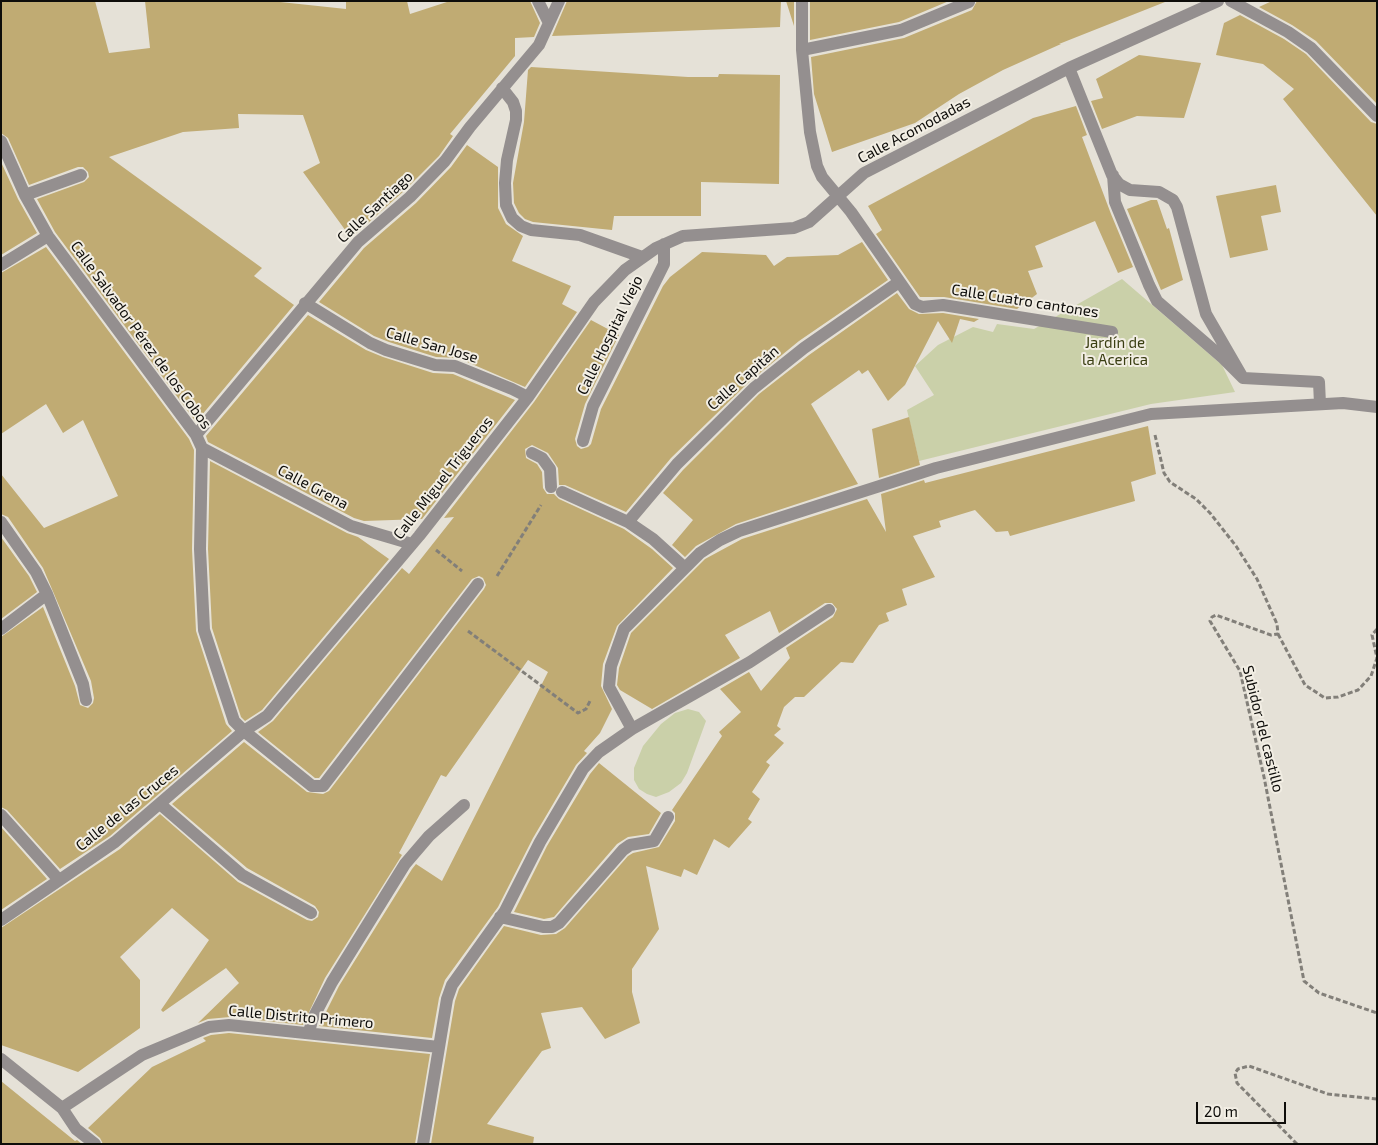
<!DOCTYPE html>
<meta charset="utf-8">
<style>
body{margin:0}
#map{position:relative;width:1378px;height:1145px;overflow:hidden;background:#e5e1d7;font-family:"Exo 2",sans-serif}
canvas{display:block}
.frame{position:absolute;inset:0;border:2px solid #0e0d0a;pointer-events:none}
.scale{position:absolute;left:1196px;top:1102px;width:90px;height:22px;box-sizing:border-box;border:2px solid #0e0d0a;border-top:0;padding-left:6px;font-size:15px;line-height:18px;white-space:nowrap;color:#0e0d0a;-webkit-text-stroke:4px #f2eee4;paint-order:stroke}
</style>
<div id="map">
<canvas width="1378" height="1145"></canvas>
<div class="frame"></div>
<div class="scale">20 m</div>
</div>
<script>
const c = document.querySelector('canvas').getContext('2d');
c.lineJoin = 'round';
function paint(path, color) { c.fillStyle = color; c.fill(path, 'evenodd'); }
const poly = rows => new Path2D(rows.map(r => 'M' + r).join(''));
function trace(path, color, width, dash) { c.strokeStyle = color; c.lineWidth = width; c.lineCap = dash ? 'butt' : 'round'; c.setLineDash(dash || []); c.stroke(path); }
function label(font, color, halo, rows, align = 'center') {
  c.font = font + ' "Exo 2",sans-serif'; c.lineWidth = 4; c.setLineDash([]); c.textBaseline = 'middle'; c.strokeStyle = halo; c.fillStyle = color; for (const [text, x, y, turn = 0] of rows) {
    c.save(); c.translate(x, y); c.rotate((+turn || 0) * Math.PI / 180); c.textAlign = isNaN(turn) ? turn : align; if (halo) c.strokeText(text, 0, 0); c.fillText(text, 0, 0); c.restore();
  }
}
paint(poly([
 [1122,279,1222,365,1235,392,1151,404,919,461,907,410,934,395,915,366,938,345,973,327,993,332,997,324,1034,329],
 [688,709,699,712,706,721,687,773,681,783,669,792,656,797,647,794,639,789,634,780,634,768,643,746,661,724,675,713]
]), '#cad0a9');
paint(poly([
 [1,1,95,1,109,53,150,48,145,1,271,1,346,9,346,1,407,1,410,14,450,1,530,1,540,23,534,37,515,38,515,56,450,134,453,136,439,156,404,191,351,238,303,172,320,163,303,115,238,114,239,128,183,132,109,157,262,268,254,276,294,305,196,422,55,232,37,199,84,182,89,177,88,172,83,167,78,167,29,185,8,138,1,133],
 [567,1,781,1,780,27,552,36],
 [786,1,794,1,794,26],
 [810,1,949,1,899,22,810,40],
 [977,1,1165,2,1059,44,1061,44,1003,70,959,94,915,123,832,152,814,94,811,57,904,38,972,10],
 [1272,1,1377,1,1377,104,1316,41,1292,25,1259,7],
 [1240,15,1284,39,1306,54,1371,122,1377,124,1377,216,1283,99,1294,89,1263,64,1216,55,1224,23],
 [1139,55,1201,63,1184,118,1137,116,1102,129,1091,101,1103,98,1096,79],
 [531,67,688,77,718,77,719,74,780,75,779,184,701,182,701,216,614,216,612,230,533,222,525,219,519,213,514,203,513,183,524,122,528,70],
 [1076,106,1087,135,1082,137,1111,214,1102,218,1111,214,1133,267,1118,273,1095,221,1035,246,1043,267,1028,271,1037,294,1017,309,944,297,920,297,876,234,882,230,868,206,1033,118],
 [467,145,498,167,498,208,506,224,523,236,512,261,571,286,562,304,577,312,525,387,458,358,436,357,389,342,374,336,319,302,364,248,416,203,451,167],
 [1,162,18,199,37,233,1,255],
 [1276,185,1281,212,1261,216,1268,250,1230,258,1216,196],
 [1151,200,1157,200,1167,229,1169,228,1183,280,1161,290,1127,209],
 [862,242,888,280,799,341,749,382,671,458,626,512,565,485,559,485,558,468,548,453,532,445,525,449,526,458,537,464,542,472,543,488,547,494,554,494,559,499,624,529,652,549,673,568,617,626,603,664,601,686,612,709,600,733,584,751,587,753,576,765,533,838,498,907,445,980,439,998,432,1038,319,1026,339,986,412,869,416,864,442,881,548,672,528,660,446,777,441,775,399,853,402,855,325,978,303,1025,230,1017,208,1019,198,1023,239,983,226,968,163,1012,161,1010,209,940,172,908,120,957,140,980,140,1028,78,1072,1,1045,1,928,120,849,160,814,238,882,307,920,312,921,318,917,319,912,315,906,247,868,172,804,244,742,307,792,323,794,329,791,484,589,486,585,483,578,479,576,472,579,319,778,315,778,258,732,273,721,402,568,409,574,454,517,444,518,534,402,591,320,619,335,585,404,575,439,577,446,581,449,588,447,591,444,601,409,663,286,670,277,702,252,766,255,774,266,787,257,838,255],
 [46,247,189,439,194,450,192,549,196,631,226,724,232,731,110,836,60,869,7,810,1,807,1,637,43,607,75,686,80,705,88,708,93,703,94,698,91,681,43,568,8,517,1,514,1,474,44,528,118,496,83,420,63,433,46,404,1,434,1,273],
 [897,293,909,309,919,314,943,313,979,319,974,322,960,319,952,343,938,321,905,385,888,401,868,370,862,374,859,370,811,404,858,484,736,524,696,546,685,557,672,545,693,520,663,493,683,470,759,394,809,355],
 [308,315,366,350,383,357,433,373,453,374,515,400,422,519,364,521,354,518,208,442,206,436],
 [909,417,920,465,879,478,872,429],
 [1148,426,1156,474,1131,482,1135,501,1010,536,1008,531,996,532,975,510,939,521,941,527,913,536,935,577,902,589,907,605,886,613,889,621,879,625,853,663,841,662,804,697,795,697,784,707,777,726,781,729,774,735,784,743,766,762,770,765,752,792,760,799,748,819,752,822,729,848,714,839,697,875,684,869,681,877,646,866,659,929,632,969,632,992,640,1023,605,1039,582,1007,541,1013,551,1048,542,1051,487,1124,534,1137,533,1144,431,1144,455,1001,459,989,504,926,541,935,556,934,565,928,628,856,633,853,659,847,675,821,675,813,672,810,722,736,719,732,741,712,720,689,749,672,761,691,790,658,786,648,833,617,837,609,832,603,825,603,779,633,770,611,725,635,740,658,652,709,620,690,617,685,619,668,631,633,705,559,742,539,867,499,886,532,881,494,924,480,925,483],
 [210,461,347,533,358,537,389,559,262,710,245,721,241,717,212,628,208,549],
 [1,537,29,576,37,592,1,619],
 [599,763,661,813,649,834,628,837,617,844,554,917,544,919,514,912,547,846,590,774],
 [1,827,47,879,1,910],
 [229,1033,430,1054,415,1144,103,1144,100,1138,88,1128,152,1067,206,1041,203,1038,211,1035],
 [1,1081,75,1141,77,1140,82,1144,1,1144]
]), '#c0ab73');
trace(poly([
 [1155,435,1164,473,1170,482,1196,499,1210,513,1236,546,1257,579,1277,624,1278,634,1271,635,1216,615,1212,617,1210,621,1240,671,1264,777,1304,981,1319,993,1377,1013],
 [436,550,462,571],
 [497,576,541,505],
 [468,631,578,713,586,709,591,699],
 [1278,634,1305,685,1325,698,1338,697,1358,690,1371,676,1377,658,1372,635,1377,629],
 [1297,1144,1237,1083,1235,1073,1238,1069,1249,1066,1328,1094,1377,1099]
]), '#827f79', 3, [5, 2.5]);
trace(poly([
 [538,1,548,21],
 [802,1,802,50,810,132,817,166,822,177,851,212,915,304,922,307,943,305,1112,332],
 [1231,1,1288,32,1311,48,1377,116],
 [802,50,901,30,969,2],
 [1069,68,1112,175,1119,184,1130,190,1159,192,1173,200,1177,207,1206,314,1243,378],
 [502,88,513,102,516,111,516,120,507,160,505,183,506,205,512,218,521,226,531,230,580,235,642,257],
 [1,141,25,195,48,236,196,435,202,448,200,549,204,630,234,721,244,731,312,786,323,786,478,584],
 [1113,175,1115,202,1149,285,1157,301,1223,358,1243,378,1319,382,1320,404],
 [25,195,81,175],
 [1,265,48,236],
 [305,303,370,343,386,350,435,365,455,366,512,389,528,397],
 [196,435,358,242,410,197,445,161,470,127,539,45,559,1],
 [583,441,593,406,664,264,664,244],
 [202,448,351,526,412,544],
 [532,453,542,458,550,469,551,487],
 [562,492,628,522,653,539,685,568],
 [1,522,36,572,47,594,1,629],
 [628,522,677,464,754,388,804,348,899,282],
 [47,594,83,684,86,700],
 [632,729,609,687,611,666,624,629,700,553,720,540,739,531,936,468,1151,414,1343,403,1377,407],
 [160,804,242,875,311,913],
 [1,815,59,880],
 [500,917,543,927,552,927,559,923,623,850,630,845,654,841,668,817],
 [1,920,115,842,244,731,267,716,419,536,528,397,594,302,625,270,656,248,683,236,794,228,809,222,864,173,1069,68,1218,1],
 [309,1033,312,1020,332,982,405,864,429,836,464,805],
 [1,1059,62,1108,76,1129,95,1144],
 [62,1108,142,1055,209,1027,229,1025,439,1047],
 [423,1144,447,999,452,985,505,911,540,842,583,769,599,752,632,729,750,662,829,610]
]), '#948f8f', 12);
label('15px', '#0e0d0a', '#f2eee4', [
 ["Calle Acomodadas",914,130,-28],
 ["Calle Santiago",375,207,-43],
 ["Calle Cuatro cantones",1025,301,9],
 ["Calle Salvador Pérez de los Cobos",141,335,54],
 ["Calle Hospital Viejo",610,335,-64],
 ["Calle San Jose",432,345,16],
 ["Calle Capitán",743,378,-41],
 ["Calle Miguel Trigueros",443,478,-52],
 ["Calle Grena",313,487,28],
 ["Subidor del castillo",1263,729,76],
 ["Calle de las Cruces",127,808,-39],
 ["Calle Distrito Primero",301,1017,5]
]);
label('15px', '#3a3e12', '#f2eee4', [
 ["Jardín de",1115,343],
 ["la Acerica",1115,360]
]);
</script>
